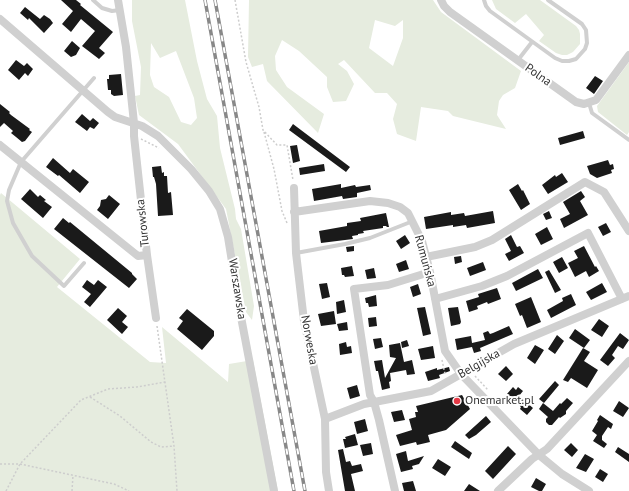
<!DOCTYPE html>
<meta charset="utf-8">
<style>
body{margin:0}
canvas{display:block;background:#fff}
</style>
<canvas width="629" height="491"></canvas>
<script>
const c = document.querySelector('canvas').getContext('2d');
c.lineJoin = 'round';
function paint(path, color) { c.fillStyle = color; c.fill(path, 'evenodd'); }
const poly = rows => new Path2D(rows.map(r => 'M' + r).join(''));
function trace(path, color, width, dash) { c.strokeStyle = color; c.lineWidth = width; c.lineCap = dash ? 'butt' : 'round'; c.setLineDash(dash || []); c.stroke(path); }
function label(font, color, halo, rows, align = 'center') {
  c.font = font + ' "PT Sans",sans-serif'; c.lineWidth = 4; c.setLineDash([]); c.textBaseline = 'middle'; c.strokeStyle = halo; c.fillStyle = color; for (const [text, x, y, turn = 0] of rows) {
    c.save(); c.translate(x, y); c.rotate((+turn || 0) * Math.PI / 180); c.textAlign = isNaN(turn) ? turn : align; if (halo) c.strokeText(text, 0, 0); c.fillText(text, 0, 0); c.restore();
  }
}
paint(poly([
 [132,0,185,0,197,61,207,99,217,116,220,148,235,209,236,219,241,229,254,306,252,320,246,312,226,209,178,144,139,115,135,96,140,95,141,67,132,21],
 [151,43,160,58,176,51,194,98,197,118,191,125,181,122,169,97,154,87,150,75],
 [249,0,433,0,441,12,521,71,515,88,503,95,499,101,497,115,506,129,453,116,448,111,421,107,416,141,397,134,393,119,397,104,387,93,375,93,344,60,338,64,347,71,354,84,346,101,333,102,327,87,327,77,299,51,282,40,275,56,276,70,287,87,324,114,318,133,267,81,263,64,252,67,248,57],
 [375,20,395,26,403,20,403,38,393,66,369,48],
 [492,0,540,0,576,26,579,30,580,34,580,44,573,52,567,55,562,55,556,53,539,41,544,35,526,14,515,23,496,9],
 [629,62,629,132,627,135,598,112,597,106],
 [1,193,80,259,57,287,150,362,166,363,162,327,228,382,229,364,253,360,278,491,0,491,0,195]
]), '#e6ecdf');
paint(poly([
 [61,0,76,0,81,4,80,5,113,32,99,48,105,53,99,59,82,46,95,31,81,19,71,32,62,24,73,11],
 [25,7,40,19,44,15,50,19,53,23,44,33,29,18,28,20,20,13],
 [72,41,80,48,76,55,71,57,64,51],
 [16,60,24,66,27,63,33,69,28,76,25,73,19,80,8,70],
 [121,74,123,95,114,96,111,94,111,90,108,90,107,79,109,79,109,75],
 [595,76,603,81,594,94,586,88],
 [0,104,10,112,9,113,11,115,30,129,29,130,32,132,25,141,22,142,16,137,11,133,13,131,4,123,0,127],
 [82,114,90,121,93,118,99,123,94,129,90,127,87,131,75,122],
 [293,124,350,167,346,172,289,130],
 [583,131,585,138,560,145,558,138],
 [297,145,300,161,293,163,290,146],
 [53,158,70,173,73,169,89,182,80,193,59,175,58,176,46,167],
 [608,160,610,165,613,164,614,169,611,170,612,173,597,178,590,174,587,166],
 [324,164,325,171,300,175,299,168],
 [161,166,162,173,164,172,164,176,167,176,168,193,171,192,173,215,158,216,156,184,154,177,153,177,152,167],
 [562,173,568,182,548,194,542,185,555,175,556,177],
 [341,184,341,188,355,185,356,187,370,185,371,190,357,193,357,197,343,199,342,196,314,201,312,189],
 [518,184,522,191,523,190,530,204,521,210,509,190],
 [30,189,38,197,40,195,46,200,44,201,52,207,43,218,21,199],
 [581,191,585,197,580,201,588,215,564,228,560,219,570,214,563,202],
 [109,195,120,204,108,219,97,210,100,206,101,200,106,199],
 [493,211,495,223,467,228,466,225,453,227,453,225,426,229,424,217,451,212,451,215,464,213,465,216],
 [549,211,552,218,546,220,543,214],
 [386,213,389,227,387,227,386,226,383,226,383,228,363,231,364,233,358,234,358,235,352,236,353,239,321,243,319,231,347,226,347,223,361,221,360,218],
 [63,218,69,223,70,222,132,273,132,274,137,279,129,288,54,229],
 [606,223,611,232,603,236,598,227],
 [547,227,553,239,541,245,535,234],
 [405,235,410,243,401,249,396,241],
 [511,235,517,247,520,246,524,253,509,261,505,254,511,251,505,239],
 [354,246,354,251,347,252,346,247],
 [584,246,595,267,596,266,599,271,589,277,586,271,575,277,568,263,578,258,574,251],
 [461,256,462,262,455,264,454,257],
 [562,257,568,268,559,273,553,262],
 [406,260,409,269,399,272,396,264],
 [483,262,486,270,470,276,467,268],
 [352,266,354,276,345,277,344,275,342,275,341,268],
 [374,268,376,278,367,279,365,270],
 [538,269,543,278,516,291,512,283],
 [549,270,561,290,555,293,545,272],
 [87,280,94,285,98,280,107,287,90,307,84,302,91,294,82,287],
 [327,283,330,297,322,299,319,284],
 [602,283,607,292,591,300,586,292],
 [418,284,421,294,413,297,410,287],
 [497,288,501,299,488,304,487,302,477,306,478,309,469,312,466,301,479,297,478,294],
 [571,294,576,305,551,318,547,310,563,301,562,298],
 [376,295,377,306,369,307,368,303,366,303,365,298],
 [531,297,541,322,527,328,522,315,520,316,515,304],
 [344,300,346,312,337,314,336,302],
 [425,307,431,334,423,336,417,308],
 [458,307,461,322,460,324,451,326,448,308],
 [118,308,127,316,122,322,128,327,122,334,107,320],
 [187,309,214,331,214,336,202,350,177,329,183,321,179,318],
 [334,311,336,324,321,326,318,314],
 [376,317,377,326,369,327,368,318],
 [599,319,609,326,602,337,591,330],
 [347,322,348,330,339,331,337,324],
 [509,326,513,334,480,348,481,351,474,353,472,347,457,350,455,339,471,336,472,343,485,340,483,333,488,331,490,334,493,333],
 [575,329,590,340,584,348,569,338],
 [620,333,629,340,623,349,618,346,612,355,615,358,608,366,600,360],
 [557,335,564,341,555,354,548,349],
 [381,338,383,347,375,349,373,339],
 [407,340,409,346,402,348,401,342],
 [346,342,347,347,351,346,352,353,340,355,339,344],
 [400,343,404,362,412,360,415,374,407,375,406,370,390,373,391,381,389,382,390,388,382,390,378,371,376,371,374,361,382,360,385,378,396,358,390,357,389,345],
 [535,345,544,350,535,364,527,358],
 [433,346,435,358,421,360,418,349],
 [583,348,590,352,584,361,598,370,587,388,571,378,568,382,563,380],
 [506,366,513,374,506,381,498,374],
 [449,367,450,371,439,375,440,378,428,381,425,372,437,368,437,370],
 [555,381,559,385,544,403,539,399],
 [357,385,360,396,350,399,347,388],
 [513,387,516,390,518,387,523,391,519,396,533,408,527,415,520,409,521,407,507,394],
 [462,395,470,409,446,430,428,435,430,442,417,445,416,442,400,446,396,435,412,430,409,419,416,417,415,412,418,412,416,406],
 [567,398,573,403,566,411,566,414,560,418,559,417,552,425,549,425,546,422,546,419,548,417,539,409,543,403,553,411,560,403,561,404],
 [619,401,629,408,623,417,613,411],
 [402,410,405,420,394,422,391,412],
 [600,415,613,424,611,429,608,427,602,436,602,440,607,444,604,448,593,441,597,435,592,431,598,421,597,420],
 [486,416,491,422,476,435,469,439,465,435],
 [365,419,368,431,357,434,354,422],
 [355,434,358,445,345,448,343,439,346,439,345,437],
 [455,441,472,453,469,459,451,447],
 [371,443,373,454,363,456,360,445],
 [571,443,578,450,572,457,564,450],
 [508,446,516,454,493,479,485,471],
 [618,447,629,454,629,462,615,452],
 [343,449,346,462,350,461,352,466,361,464,363,471,351,474,355,491,345,491,338,450],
 [406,451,408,461,424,456,419,464,412,466,413,469,401,472,396,454],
 [585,454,594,459,586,472,576,468],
 [438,459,451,467,445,476,432,468],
 [600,469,608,474,603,482,595,477],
 [536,478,546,484,542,491,539,491,531,487],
 [413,481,416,491,404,491,402,483],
 [469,484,480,491,464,491]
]), '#1a1a1a');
trace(poly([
 [235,0,246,62,259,107,263,130,277,145,287,145,293,180],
 [264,132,274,169,282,211,287,223],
 [141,139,159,148],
 [157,326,174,446,177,491],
 [442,360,445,374],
 [475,376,488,390],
 [90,397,120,416,151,442,161,447,174,446],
 [0,464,20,464,114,484,129,491],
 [6,491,20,464,81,400,108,389,137,387,165,382],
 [72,491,73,475]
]), '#cdcdcd', 1.5, [2, 2]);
trace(poly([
 [93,0,102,8,112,11,120,10],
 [484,0,486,6,490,11,555,58,562,61,569,61,576,59,585,49,587,43,586,30,582,24,548,0],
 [518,60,532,42],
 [589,103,592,113,629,140],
 [296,253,345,244,370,238,413,221],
 [84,263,64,286,32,256,13,223,7,201,9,190,21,162,94,78]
]), '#d0d0d0', 4);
trace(poly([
 [118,0,126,47,134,123,134,136,147,255,156,318],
 [441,0,444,6,450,12,576,102,584,104,596,100,629,55],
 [0,19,108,112,115,117,142,126,158,136,191,169,209,191,220,209,228,237,241,317,274,491],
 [0,145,138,256,147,255],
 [294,188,296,253,304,321,325,419,326,472,329,491],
 [294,212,370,201,388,203,400,207,408,213,422,241,430,272,445,351,461,374,539,455,562,474,589,491],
 [426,257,475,247,492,240,585,182,604,192,629,231],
 [435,299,482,286,507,276,588,233,622,299],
 [325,419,364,404,431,391,514,344,629,296],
 [395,491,379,420,374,402,370,395,354,289,388,285,430,272],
 [498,491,532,459,547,449,629,361]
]), '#d0d0d0', 8);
const rail = poly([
 [205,0,294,491],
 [215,0,305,491]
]);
trace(rail, '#888', 3.5);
trace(rail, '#fff', 2, [6]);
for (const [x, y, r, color] of [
 [457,401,4,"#e63946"]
]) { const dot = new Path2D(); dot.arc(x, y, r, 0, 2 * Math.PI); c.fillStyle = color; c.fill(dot); trace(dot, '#fff', 1.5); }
label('12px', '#333', '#fff', [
 ["Polna",538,75,35],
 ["Turowska",143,223,-96],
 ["Rumuńska",425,261,75],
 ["Warszawska",237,289,81],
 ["Norweska",309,340,80],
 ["Belgijska",479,364,-30]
]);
label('12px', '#333', '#fff', [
 ["Onemarket.pl",465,401]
], 'left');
</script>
